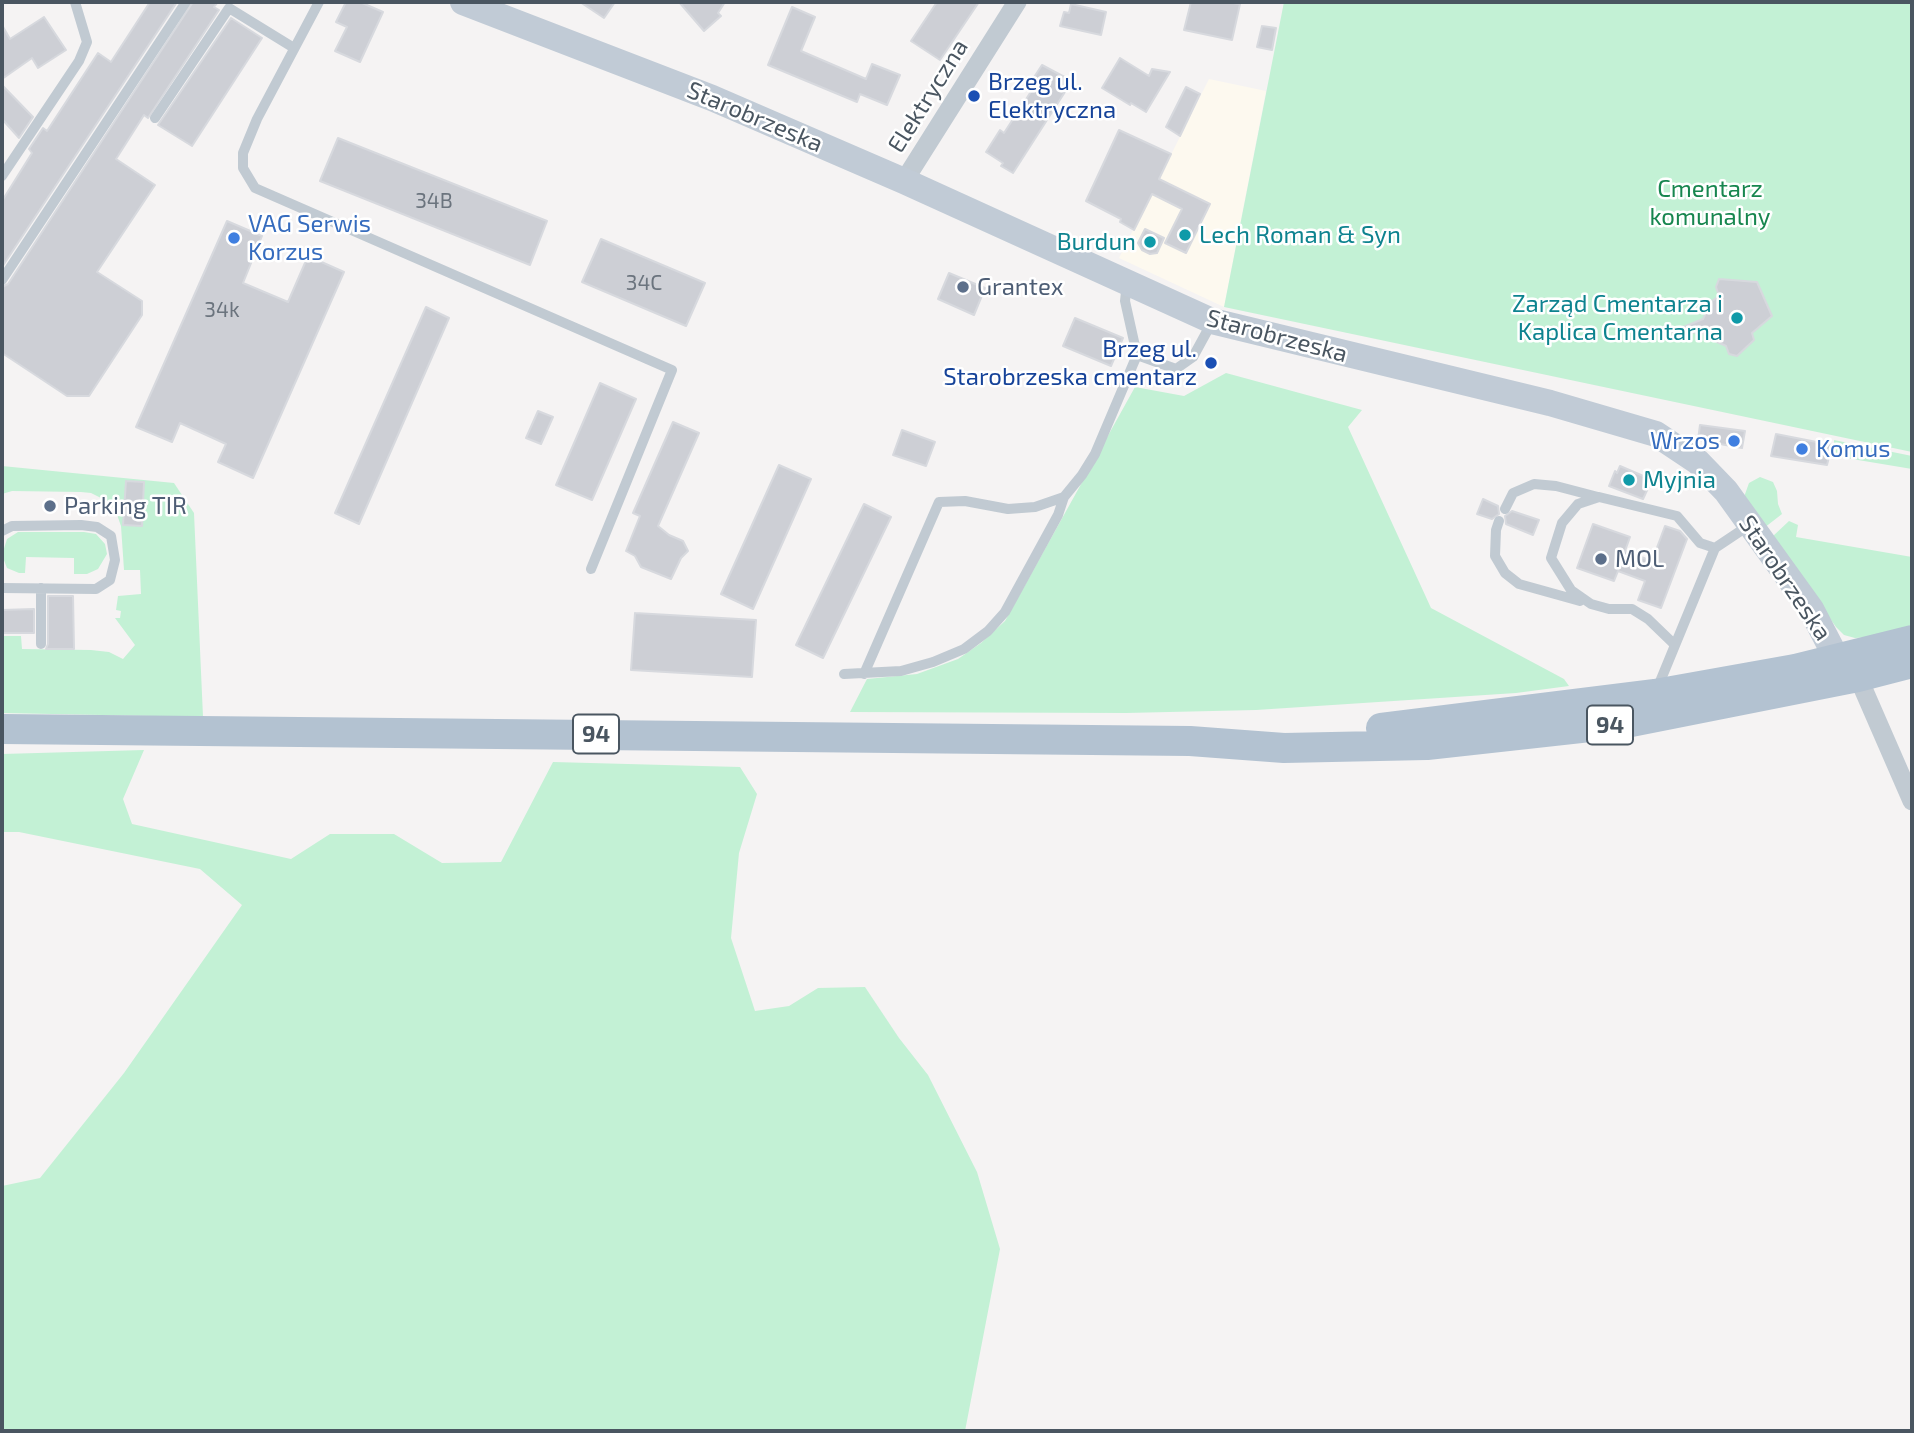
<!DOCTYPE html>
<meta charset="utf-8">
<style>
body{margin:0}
#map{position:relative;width:1914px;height:1433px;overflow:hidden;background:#f5f3f3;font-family:"Exo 2",sans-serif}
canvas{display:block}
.frame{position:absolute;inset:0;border:4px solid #4a5661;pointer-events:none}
</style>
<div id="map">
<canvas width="1914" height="1433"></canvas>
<div class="frame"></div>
</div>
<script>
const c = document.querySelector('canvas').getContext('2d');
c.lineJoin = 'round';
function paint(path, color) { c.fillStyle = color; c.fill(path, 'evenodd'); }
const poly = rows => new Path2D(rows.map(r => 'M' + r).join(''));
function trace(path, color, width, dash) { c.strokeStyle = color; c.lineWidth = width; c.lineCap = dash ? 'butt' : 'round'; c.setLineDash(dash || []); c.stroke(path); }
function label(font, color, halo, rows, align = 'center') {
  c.font = font + ' "Exo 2",sans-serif'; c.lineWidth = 5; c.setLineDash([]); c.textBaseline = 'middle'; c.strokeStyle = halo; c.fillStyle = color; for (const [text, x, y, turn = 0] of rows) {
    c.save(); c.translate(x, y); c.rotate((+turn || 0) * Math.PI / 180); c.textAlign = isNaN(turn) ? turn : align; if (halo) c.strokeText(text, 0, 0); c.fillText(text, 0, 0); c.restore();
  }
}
paint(poly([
 [1209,79,1266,91,1224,307,1119,258]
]), '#fdf9ef');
paint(poly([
 [1284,2,1912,2,1912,452,1224,307],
 [1226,373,1362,410,1348,427,1431,608,1564,679,1569,686,1516,693,1256,710,1126,713,850,712,867,679,917,674,958,659,981,643,1005,621,1135,387,1184,396],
 [1834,440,1912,456,1912,469,1834,456],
 [2,466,174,483,194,513,203,717,2,713,2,636,21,636,22,649,91,650,109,652,123,659,135,645,115,618,120,618,121,611,116,610,118,596,141,594,140,570,124,570,121,526,116,512,109,502,91,493,81,492,12,491,2,494],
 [1760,477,1773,482,1777,491,1778,504,1782,514,1764,528,1744,497,1749,483],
 [1789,521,1798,525,1796,537,1912,557,1912,625,1871,637,1855,638,1844,635,1836,627,1772,537],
 [18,532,84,532,96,534,105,544,107,554,98,569,87,574,74,574,74,558,26,557,25,573,19,573,7,568,2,555,7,539],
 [144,750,123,799,132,824,291,859,330,834,394,834,442,863,501,862,553,762,740,767,757,794,739,853,731,938,755,1011,789,1006,818,988,865,987,899,1038,928,1075,977,1172,1000,1249,965,1431,2,1431,2,1186,40,1178,124,1073,242,905,200,869,19,832,2,832,2,754]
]), '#c3f1d5');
const building = poly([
 [150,2,177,2,2,267,2,201,32,153,29,149,43,128,47,131,98,53,111,62,150,2],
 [193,2,218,2,214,7,219,10,148,118,144,115,116,159,155,185,97,272,142,301,142,315,89,396,67,396,2,353,2,287,8,284,193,2],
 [346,2,360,2,383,12,360,62,335,51,347,27,336,22,346,2],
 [580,2,615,2,604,18,580,2],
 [679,2,725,2,718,13,721,16,704,31,679,2],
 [937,2,979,2,940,60,911,41,937,2],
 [1191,2,1227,2,1240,4,1232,40,1184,30,1191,2],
 [1071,4,1106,12,1101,35,1060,26,1064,12,1069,13,1071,4],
 [792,7,815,17,801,51,866,79,872,64,900,75,887,105,860,94,857,102,768,65,792,7],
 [44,17,66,50,38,68,32,58,2,79,2,25,10,39,44,17],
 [231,18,262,38,192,146,158,125,231,18],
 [1262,26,1276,28,1272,50,1257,47,1262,26],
 [1120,58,1149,76,1152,69,1170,72,1146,112,1131,103,1130,105,1102,88,1120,58],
 [1042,65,1072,81,1013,173,1001,166,1003,163,986,152,1000,130,1004,133,1032,90,1027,88,1042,65],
 [2,85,33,117,19,138,2,119,2,85],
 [1186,87,1200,94,1180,136,1166,127,1186,87],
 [1119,130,1171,154,1159,179,1210,204,1186,253,1165,243,1182,209,1152,194,1134,230,1120,222,1121,219,1086,201,1119,130],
 [338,138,547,221,530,265,320,181,338,138],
 [227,221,262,236,243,283,288,302,308,256,344,272,253,478,218,462,226,444,180,423,172,442,136,427,227,221],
 [1145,229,1164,238,1157,253,1150,254,1142,250,1138,243,1145,229],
 [601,239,705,283,686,326,582,282,601,239],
 [949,273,985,288,974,315,938,299,949,273],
 [1719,279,1757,282,1772,316,1752,333,1754,340,1737,356,1729,354,1726,346,1706,337,1703,333,1671,332,1703,319,1712,301,1719,296,1716,287,1719,279],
 [426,307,449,318,359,524,335,513,426,307],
 [1075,318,1123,338,1111,366,1063,346,1075,318],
 [600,383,636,399,592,500,556,485,600,383],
 [538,411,553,417,541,444,526,438,538,411],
 [673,422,699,433,658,526,669,535,683,541,688,551,681,558,671,579,641,567,635,556,626,551,640,516,633,513,673,422],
 [1700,425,1745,431,1742,448,1698,440,1700,425],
 [902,430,935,442,926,466,893,455,902,430],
 [1776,434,1832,445,1827,465,1771,456,1776,434],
 [779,465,811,479,753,609,721,594,779,465],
 [1620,466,1648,478,1645,483,1650,484,1643,499,1609,486,1615,471,1617,473,1620,466],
 [126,481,144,482,142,526,123,525,126,481],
 [1483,499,1498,506,1499,514,1492,519,1477,514,1483,499],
 [864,504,891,517,823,658,796,645,864,504],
 [1512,511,1539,520,1533,535,1506,524,1505,516,1512,511],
 [1593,524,1630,537,1625,551,1652,561,1665,526,1680,531,1687,539,1661,608,1638,600,1645,581,1618,571,1614,581,1577,568,1593,524],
 [48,596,73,596,74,649,46,649,48,644,48,596],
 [34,609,34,633,2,633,2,610,34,609],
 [635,613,756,620,752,677,631,670,635,613]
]);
paint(building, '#cdcfd5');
trace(building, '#d7d9de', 2);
trace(poly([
 [319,2,257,119,243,153,243,168,255,188,672,370,591,569],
 [155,118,229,8,294,48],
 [2,176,79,61,87,42,75,2],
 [2,280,186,2],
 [1127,283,1125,301,1137,355,1176,369,1193,357,1211,324],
 [1505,509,1513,493,1534,484,1556,486,1598,497],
 [1499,521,1496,530,1495,556,1505,573,1519,584,1580,601],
 [2,531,12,526,81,525,97,527,111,536,115,560,110,580,96,589,2,588],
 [41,588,41,644],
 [1675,645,1648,619,1632,609,1609,609,1591,604,1571,590,1551,558,1562,523,1578,504,1599,497,1677,516,1700,543,1715,548],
 [844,674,901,671,933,662,964,649,988,631,1005,612,1058,515,1064,497],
 [864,674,939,502,965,501,1008,509,1035,507,1064,497,1082,475,1095,454,1137,355],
 [1657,689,1715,548,1748,526]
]), '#c1cad2', 10);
trace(poly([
 [904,181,1017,2],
 [1858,677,1912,801]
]), '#c1cad2', 19);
trace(poly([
 [463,2,712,98,904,181,1212,321,1550,403,1656,434,1698,462,1726,491,1811,609,1837,659,1851,672]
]), '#c1cbd6', 26);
trace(poly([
 [1381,728,1655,694,1795,669,1912,640],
 [2,729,1190,741,1284,748,1427,745,1626,723,1858,677,1912,663]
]), '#b3c2d1', 30);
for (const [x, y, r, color] of [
 [974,96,7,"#1a4fb4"],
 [1185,235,7,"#0f9aa8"],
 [234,238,7,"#3f7fe0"],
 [1150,242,7,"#0f9aa8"],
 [963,287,7,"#5c6f8a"],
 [1737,318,7,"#0f9aa8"],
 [1211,363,7,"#1a4fb4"],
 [1734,441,7,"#3f7fe0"],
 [1802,449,7,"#3f7fe0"],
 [1629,480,7,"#0f9aa8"],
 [50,506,7,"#5c6f8a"],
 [1601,559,7,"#5c6f8a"]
]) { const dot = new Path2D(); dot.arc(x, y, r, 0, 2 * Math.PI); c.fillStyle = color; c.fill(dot); trace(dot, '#fff', 2.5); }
label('21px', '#6b747e', null, [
 ["34B",434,201],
 ["34C",644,283],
 ["34k",222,310]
]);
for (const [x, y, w] of [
 [1610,725,46],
 [596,734,46]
]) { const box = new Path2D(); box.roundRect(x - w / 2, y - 19.5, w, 39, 5); c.fillStyle = '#fff'; c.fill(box); trace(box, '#4a5661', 2); }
label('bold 23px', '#4a5661', null, [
 ["94",1610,725],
 ["94",596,734]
]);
label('24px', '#164399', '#fff', [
 ["Brzeg ul.",988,82],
 ["Elektryczna",988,110],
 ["Brzeg ul.",1197,349,"right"],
 ["Starobrzeska cmentarz",1197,377,"right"]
], 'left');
label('24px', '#4a5661', '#fff', [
 ["Elektryczna",928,96,-58],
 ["Starobrzeska",755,117,23],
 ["Starobrzeska",1277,336,15],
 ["Starobrzeska",1785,578,56]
]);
label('24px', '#17864f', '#fff', [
 ["Cmentarz",1710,189],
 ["komunalny",1710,217]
]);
label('24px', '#366cbe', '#fff', [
 ["VAG Serwis",248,224],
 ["Korzus",248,252],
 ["Wrzos",1720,441,"right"],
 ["Komus",1816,449]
], 'left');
label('24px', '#0d838f', '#fff', [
 ["Lech Roman & Syn",1199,235],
 ["Burdun",1136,242,"right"],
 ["Zarząd Cmentarza i",1723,304,"right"],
 ["Kaplica Cmentarna",1723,332,"right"],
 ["Myjnia",1643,480]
], 'left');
label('24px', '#4e5e75', '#fff', [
 ["Grantex",977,287],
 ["Parking TIR",64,506],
 ["MOL",1615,559]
], 'left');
</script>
